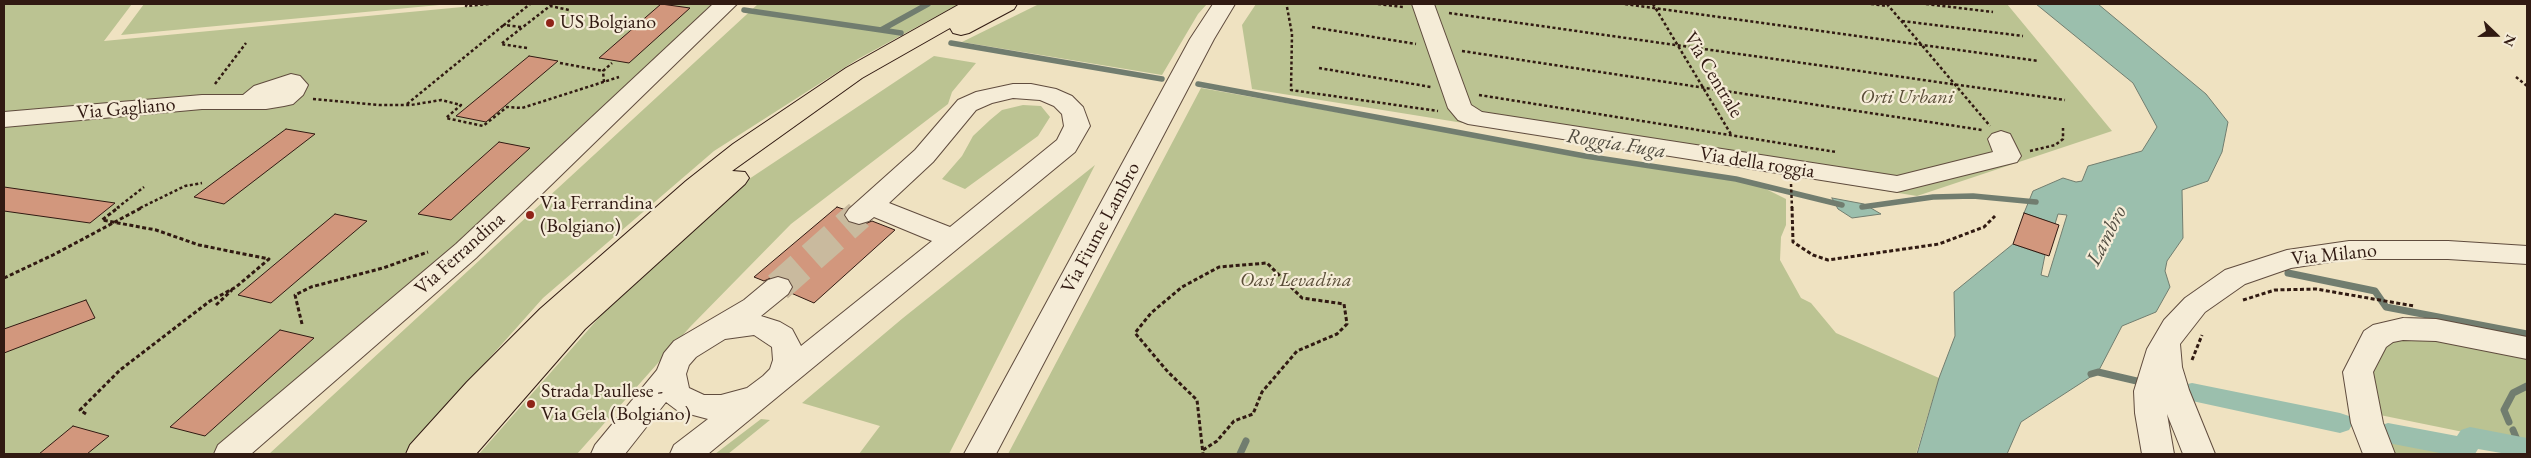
<!DOCTYPE html>
<style>
body{margin:0}
#map{position:relative;width:2531px;height:458px;overflow:hidden;background:#efe2c1;font-family:"EB Garamond",serif}
canvas{display:block}
.frame{position:absolute;inset:0;border:5px solid #311a12;pointer-events:none}
.north{position:absolute;left:2471px;top:10px;width:50px;height:50px;-webkit-text-stroke:4px #f5ecd7;paint-order:stroke;rotate:112deg;font-size:14px;font-weight:700;line-height:20px;text-align:center;color:#311a12}
.north::after{content:'';display:block;margin:auto;width:18px;height:22px;background:#311a12;clip-path:polygon(50% 0,100% 100%,50% 72%,0 100%)}
</style>
<div id="map">
<canvas width="2531" height="458"></canvas>
<div class="frame"></div>
<div class="north">N</div>
</div>
<script>
const c = document.querySelector('canvas').getContext('2d');
c.lineJoin = 'round';
function paint(path, color) { c.fillStyle = color; c.fill(path, 'evenodd'); }
const poly = rows => new Path2D(rows.map(r => 'M' + r).join(''));
function trace(path, color, width, dash) { c.strokeStyle = color; c.lineWidth = width; c.lineCap = dash ? 'butt' : 'round'; c.setLineDash(dash || []); c.stroke(path); }
function label(font, color, halo, rows, align = 'center') {
  c.font = font + ' "EB Garamond",serif'; c.lineWidth = 4.5; c.setLineDash([]); c.textBaseline = 'middle'; c.strokeStyle = halo; c.fillStyle = color; for (const [text, x, y, turn = 0] of rows) {
    c.save(); c.translate(x, y); c.rotate((+turn || 0) * Math.PI / 180); c.textAlign = isNaN(turn) ? turn : align; if (halo) c.strokeText(text, 0, 0); c.fillText(text, 0, 0); c.restore();
  }
}
paint(poly([
 [4,4,132,4,104,41,494,4,715,4,449,256,212,454,4,454],
 [144,4,450,4,121,35],
 [758,4,959,4,858,59,714,151,543,298,404,454,269,454],
 [1039,4,1207,4,1198,14,1162,75,962,42],
 [1256,4,2007,4,2112,131,1917,196,1252,89,1242,25],
 [934,56,976,63,952,92,948,104,791,224,690,327,577,454,479,454,603,313,734,189],
 [1201,88,1612,161,1752,182,1786,199,1786,225,1781,237,1780,260,1801,298,1811,303,1836,333,1939,378,1916,454,1008,454],
 [1023,105,1041,106,1050,117,1038,136,965,189,942,179,962,156,973,136,990,120,1002,110],
 [1095,165,949,454,859,454,880,426,802,403,903,318],
 [2411,336,2456,339,2527,353,2527,445,2375,414,2372,367,2377,351,2391,341],
 [761,419,770,420,728,454,715,454],
 [2381,437,2463,454,2388,454]
]), '#bbc392');
const water = poly([
 [2036,4,2098,4,2206,94,2228,122,2222,152,2208,181,2182,190,2183,238,2167,261,2165,271,2170,287,2156,312,2122,326,2098,372,2021,422,2007,454,1917,454,1939,378,1955,336,1954,292,2013,244,2045,255,2041,275,2048,277,2067,215,2058,214,2055,224,2024,213,2033,191,2063,178,2076,182,2082,181,2088,166,2142,151,2157,127,2133,83,2036,4],
 [1832,198,1864,204,1881,214,1852,218,1838,209,1832,198]
]);
paint(water, '#9bbfad');
trace(water, '#717d6f', 1);
trace(poly([
 [744,10,881,30,928,4],
 [881,30,901,33],
 [951,43,1162,79],
 [1198,84,1585,156,1736,179,1842,205],
 [1862,207,1933,197,1973,196,2036,202]
]), '#717d6f', 5.5);
trace(poly([
 [2288,273,2375,291,2386,307,2527,334],
 [2091,374,2098,372,2141,382],
 [2509,422,2504,410,2513,393,2527,386],
 [2513,430,2518,442],
 [1240,454,1246,441]
]), '#717d6f', 7);
paint(poly([
 [2192,383,2340,413,2349,416,2353,423,2349,430,2340,433,2183,399,2179,392,2183,385,2192,383],
 [2388,423,2457,436,2461,430,2470,427,2527,438,2527,454,2507,454,2478,449,2475,454,2445,454,2388,443,2379,440,2375,433,2379,426,2388,423]
]), '#9bbfad');
const building = poly([
 [661,4,690,8,629,63,599,58,661,4],
 [529,56,558,61,486,122,456,116,529,56],
 [286,129,315,134,224,204,194,197,286,129],
 [499,142,530,148,451,220,418,214,499,142],
 [4,187,115,203,90,223,4,211,4,187],
 [837,207,846,210,843,216,848,223,860,226,872,221,895,230,814,303,791,293,794,286,789,278,777,275,764,281,754,277,837,207],
 [2024,213,2059,225,2049,256,2013,244,2024,213],
 [335,214,367,221,271,303,238,295,335,214],
 [86,300,95,318,4,353,4,329,86,300],
 [280,330,314,338,205,436,170,427,280,330],
 [73,426,109,436,87,454,39,454,73,426]
]);
paint(building, '#d2977d');
trace(building, '#311a12', 1);
trace(poly([
 [778,287,859,215]
]), '#c9ba9e', 30, [30, 15]);
const minor = poly([
 [713,4,737,4,476,258,251,454,214,454,218,445,456,244,713,4],
 [1213,4,1235,4,1214,39,996,454,964,454,1190,39,1213,4],
 [1412,4,1434,4,1471,105,1482,112,1897,176,1993,152,1988,139,1992,134,2001,131,2010,134,2021,156,2017,162,1897,192,1468,124,1458,120,1448,108,1412,4],
 [291,74,300,76,308,85,303,95,293,104,284,106,266,109,202,109,4,127,4,112,202,95,243,95,254,86,291,74],
 [1013,84,1031,84,1056,89,1072,96,1083,107,1090,126,1075,152,708,454,670,454,674,445,708,419,678,411,666,402,625,454,591,454,595,445,657,370,664,353,674,341,744,300,768,280,778,277,788,280,792,287,788,294,761,316,780,322,792,329,801,346,932,241,874,217,869,221,859,224,849,221,845,215,849,209,915,150,958,100,976,92,1013,84],
 [1013,98,1040,100,1054,106,1062,114,1064,126,1057,140,950,227,889,203,933,162,976,110,992,103,1013,98],
 [754,335,772,347,773,360,770,369,763,376,747,388,721,395,704,395,689,388,686,374,689,365,696,357,725,339,754,335],
 [2349,241,2448,241,2527,246,2527,264,2448,259,2349,259,2291,268,2245,284,2205,312,2180,344,2182,367,2189,390,2215,454,2183,454,2167,414,2174,454,2142,454,2135,413,2134,391,2147,349,2164,320,2185,298,2225,270,2287,250,2349,241],
 [2403,318,2436,319,2527,337,2527,359,2436,341,2403,340,2393,342,2386,347,2373,372,2383,423,2395,454,2363,454,2351,423,2343,372,2364,331,2373,325,2403,318]
]);
const major = poly([
 [960,4,1017,4,1014,9,969,33,961,35,953,33,950,28,862,78,732,171,745,172,749,178,745,184,585,329,476,454,406,454,410,445,467,382,540,309,686,181,733,144,846,68,960,4]
]);
trace(minor, '#604c3e', 2);
trace(major, '#311a12', 2);
trace(poly([
 [467,4,466,6,489,4],
 [1378,4,1403,7],
 [1625,4,2039,61],
 [1653,4,1732,136],
 [1871,4,1888,6],
 [1887,4,1990,126],
 [1926,4,1993,12],
 [1287,7,1292,34,1291,90,1438,111],
 [1449,13,2065,100],
 [1902,21,2023,36],
 [521,27,504,25,530,4],
 [1312,27,1416,44],
 [527,48,501,44,550,6,569,10],
 [1462,51,1982,130],
 [560,63,603,71],
 [1319,68,1431,87],
 [2516,77,2527,86],
 [604,82,603,71,612,63],
 [215,84,246,43],
 [1479,95,1836,152],
 [313,99,379,105,411,105,441,100,461,105,446,118,483,126,507,107,522,108,619,77],
 [407,104,505,24],
 [2030,151,2055,145,2063,139,2063,128],
 [1791,184,1792,208],
 [117,208,144,187],
 [140,208,185,186,202,183]
]), '#311a12', 2.5, [3, 2.5]);
trace(poly([
 [1792,207,1793,242,1813,255,1828,260,1939,244,1984,227,1995,216],
 [4,278,53,255,143,207],
 [2243,300,2275,290,2316,289,2414,306],
 [216,305,232,290],
 [302,324,295,295,311,287,383,268,428,252],
 [2192,360,2202,335],
 [86,414,80,410,120,370,210,301,236,287,269,259,199,245,156,230,102,220,119,207],
 [1203,450,1217,441,1234,421,1253,414,1262,392,1297,351,1337,334,1347,324,1344,304,1302,298,1267,263,1219,267,1182,287,1151,313,1135,333,1168,372,1197,400,1203,454]
]), '#311a12', 3, [4, 2.5]);
paint(minor, '#f5ecd7');
paint(major, '#efe2c1');
for (const [x, y, r, color] of [
 [550,23,5,"#8f2418"],
 [530,215,5,"#8f2418"],
 [531,404,5,"#8f2418"]
]) { const dot = new Path2D(); dot.arc(x, y, r, 0, 2 * Math.PI); c.fillStyle = color; c.fill(dot); trace(dot, '#f5ecd7', 2); }
label('20px', '#311a12', '#f5ecd7', [
 ["US Bolgiano",560,23],
 ["Via Ferrandina",540,204],
 ["(Bolgiano)",540,227],
 ["Strada Paullese -",541,392],
 ["Via Gela (Bolgiano)",541,415]
], 'left');
label('20px', '#311a12', '#f5ecd7', [
 ["Via Centrale",1713,75,59],
 ["Via Gagliano",126,109,-5],
 ["Via della roggia",1757,163,9],
 ["Via Fiume Lambro",1101,228,-62],
 ["Via Ferrandina",460,254,-42],
 ["Via Milano",2334,255,-6]
]);
label('italic 20px', '#5a4d38', '#f5ecd7', [
 ["Orti Urbani",1907,98],
 ["Oasi Levadina",1296,281]
]);
label('italic 21px', '#514c40', '#f5ecd7', [
 ["Roggia Fuga",1616,144,9],
 ["Lambro",2107,236,-63]
]);
</script>
